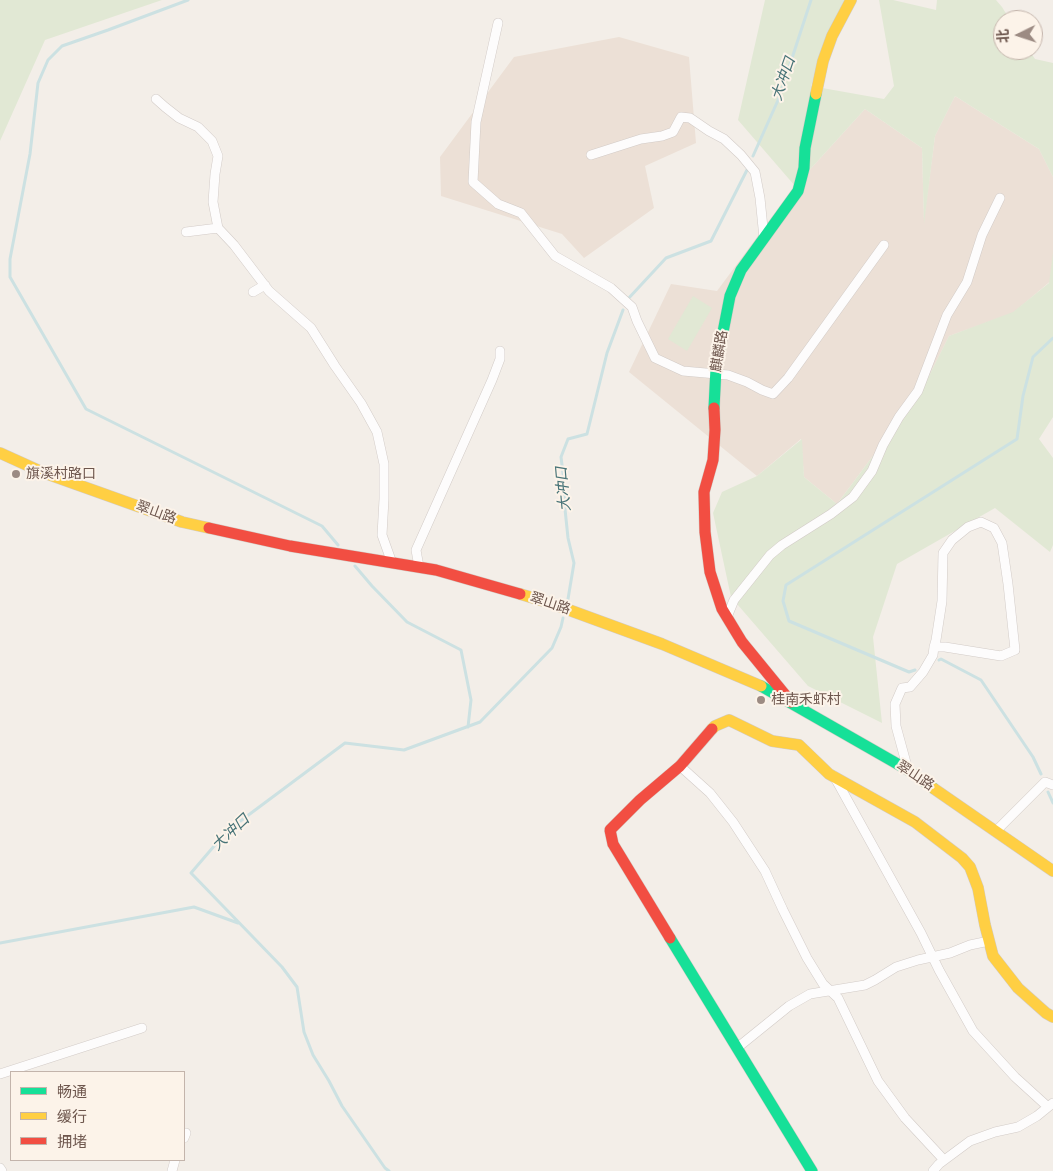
<!DOCTYPE html>
<meta charset="utf-8">
<style>
body{margin:0}
#map{position:relative;width:1053px;height:1171px;overflow:hidden;background:#f3eee8;font-family:"Varela Round","Noto Sans SC",sans-serif}
canvas{display:block}
.legend{position:absolute;left:10px;top:1071px;width:175px;height:90px;box-sizing:border-box;background:#fcf3e9;border:1px solid #c3b4ab;margin:0;padding:6px 9px;list-style:none;font-size:15px;color:#6d564d}
.legend li{display:flex;align-items:center;gap:10px;height:25px}
.legend b{width:25px;border:1px solid #c3b4ab}
.north{position:absolute;left:993px;top:10px;width:50px;height:50px;box-sizing:border-box;background:#fcf3e9;border:1px solid #c3b4ab;border-radius:50%;rotate:266deg;font-size:14px;font-weight:700;line-height:20px;text-align:center;color:#6d564d}
.north::after{content:'';display:block;margin:auto;width:18px;height:22px;background:#9c8b83;clip-path:polygon(50% 0,100% 100%,50% 72%,0 100%)}
</style>
<div id="map">
<canvas width="1053" height="1171"></canvas>
<ul class="legend">
<li><b style="height:6px;background:#16e098"></b>畅通</li>
<li><b style="height:6px;background:#ffcf43"></b>缓行</li>
<li><b style="height:6px;background:#f24e42"></b>拥堵</li>
</ul>
<div class="north">北</div>
</div>
<script>
const c = document.querySelector('canvas').getContext('2d');
c.lineJoin = 'round';
function paint(path, color) { c.fillStyle = color; c.fill(path, 'evenodd'); }
const poly = rows => new Path2D(rows.map(r => 'M' + r).join(''));
function trace(path, color, width, dash) { c.strokeStyle = color; c.lineWidth = width; c.lineCap = dash ? 'butt' : 'round'; c.setLineDash(dash || []); c.stroke(path); }
function label(font, color, halo, rows, align = 'center') {
  c.font = font + ' "Varela Round","Noto Sans SC",sans-serif'; c.lineWidth = 4; c.setLineDash([]); c.textBaseline = 'middle'; c.strokeStyle = halo; c.fillStyle = color; for (const [text, x, y, turn = 0] of rows) {
    c.save(); c.translate(x, y); c.rotate((+turn || 0) * Math.PI / 180); c.textAlign = isNaN(turn) ? turn : align; if (halo) c.strokeText(text, 0, 0); c.fillText(text, 0, 0); c.restore();
  }
}
paint(poly([
 [619,37,689,57,696,143,645,166,654,208,584,258,562,234,441,196,440,157,514,57],
 [955,96,1039,149,1053,177,1053,279,1013,313,949,336,922,390,837,504,804,477,801,439,757,476,629,372,671,284,717,291,795,186,865,109,922,148,924,219,935,136]
]), '#ece0d6');
paint(poly([
 [0,0,162,0,45,40,0,141],
 [765,0,846,0,827,38,811,86,884,99,894,86,879,0,893,0,936,10,937,0,996,0,1002,7,1010,20,1003,20,1003,50,1029,50,1035,59,1053,63,1053,177,1039,149,955,96,935,136,924,224,922,148,865,109,795,186,738,120],
 [1053,253,1053,417,1039,439,1053,458,1053,545,1050,552,995,508,897,564,873,637,882,723,808,686,731,597,713,513,722,492,757,476,802,439,804,477,837,504,922,390,949,336,1013,312,1049,283],
 [693,296,712,308,687,351,668,339]
]), '#e1e8d4');
trace(poly([
 [188,0,108,30,62,46,48,60,38,83,30,154,10,259,10,277,86,409,322,526,338,545],
 [753,156,779,98,811,0],
 [627,300,666,258,711,241,747,170],
 [355,566,372,586,407,622,461,650,471,700,468,727],
 [568,599,574,563,568,538,565,509,564,481,561,457,568,439,587,434,607,353,623,310],
 [939,660,941,659,981,680,1033,757,1041,774],
 [915,670,909,672,789,621,783,601,786,585,1017,439,1023,396,1033,357,1053,338],
 [1048,792,1053,803],
 [0,943,194,907,238,923],
 [389,1171,385,1168,342,1106,329,1081,313,1055,304,1032,297,987,282,967,191,873,227,831,278,793,345,743,404,750,480,722,552,648,561,627,563,618]
]), '#cce1e2', 3);
const street = poly([
 [498,23,476,122,473,182,498,204,521,213,555,256,611,288,632,307,637,321,655,358,683,371,728,375,747,382,762,390,773,394,788,378,884,245],
 [156,99,165,107,179,118,198,127,212,141,218,156,215,174,213,202,218,228,234,245,269,291,311,328,335,366,361,403,377,432,384,464,384,499,382,535,392,563],
 [591,155,641,139,662,136,673,132,681,117,690,118,709,131,724,139,741,155,755,172,760,198,764,238],
 [186,232,218,228],
 [253,292,265,285],
 [419,567,416,550,492,380,500,359,500,351],
 [727,617,734,600,770,555,782,545,831,514,853,497,872,471,883,445,899,417,918,391,947,315,967,282,982,235,1000,198],
 [680,766,710,793,733,822,765,871,783,910,807,958,823,984,838,998,878,1081,905,1118,944,1160],
 [908,770,896,726,895,704,902,688,910,687,923,672,933,655,934,647,936,640,942,601,943,553,952,540,968,527,981,522,994,528,1002,543,1008,584,1015,650,1001,656,945,647,934,647],
 [834,776,921,933,939,970,973,1031,1015,1077,1048,1107],
 [996,831,1045,782,1053,785],
 [737,1048,789,1006,810,994,865,985,875,980,896,967,918,960,950,953,970,945,989,941],
 [0,1074,142,1028],
 [184,1138,186,1133],
 [0,1168,2,1171],
 [172,1171,175,1160],
 [933,1171,939,1164,970,1141,995,1132,1018,1127,1037,1116,1053,1103]
]);
const fast = poly([
 [714,408,716,368,730,296,741,270,798,191,804,168,805,148,816,94],
 [761,686,908,770,933,788],
 [670,938,812,1171]
]);
const slow = poly([
 [816,94,823,61,832,36,851,0],
 [0,453,42,472,182,522,209,528],
 [520,594,550,603,662,644,761,686],
 [712,729,715,726,729,720,772,741,799,745,829,774,915,822,962,858,970,867,978,888,985,925,993,956,1018,988,1046,1013,1053,1017],
 [933,788,1053,871]
]);
const jam = poly([
 [714,408,715,430,713,460,704,492,705,532,710,572,722,609,742,642,791,702],
 [209,528,290,546,436,570,520,594],
 [670,938,613,844,610,830,640,800,680,766,712,729]
]);
trace(street, '#d2cbc7', 10);
trace(fast, '#d2cbc5', 12);
trace(slow, '#d2cbc5', 12);
trace(jam, '#d2cbc5', 12);
trace(street, '#fdfcfc', 9);
trace(fast, '#16e098', 11);
trace(slow, '#ffcf43', 11);
trace(jam, '#f24e42', 11);
for (const [x, y, r, color] of [
 [16,474,5,"#9c8b83"],
 [761,700,5,"#9c8b83"]
]) { const dot = new Path2D(); dot.arc(x, y, r, 0, 2 * Math.PI); c.fillStyle = color; c.fill(dot); trace(dot, '#fcf3e9', 2); }
label('14px', '#6d564d', '#fcf3e9', [
 ["麒麟路",720,351,-81],
 ["翠山路",156,513,20],
 ["翠山路",550,604,18],
 ["翠山路",915,776,33]
]);
label('14px', '#6d564d', '#fcf3e9', [
 ["旗溪村路口",26,474],
 ["桂南禾虾村",771,700]
], 'left');
label('italic 15px', '#477377', '#fcf3e9', [
 ["大冲口",784,79,-71],
 ["大冲口",564,489,-95],
 ["大冲口",231,833,-43]
]);
</script>
